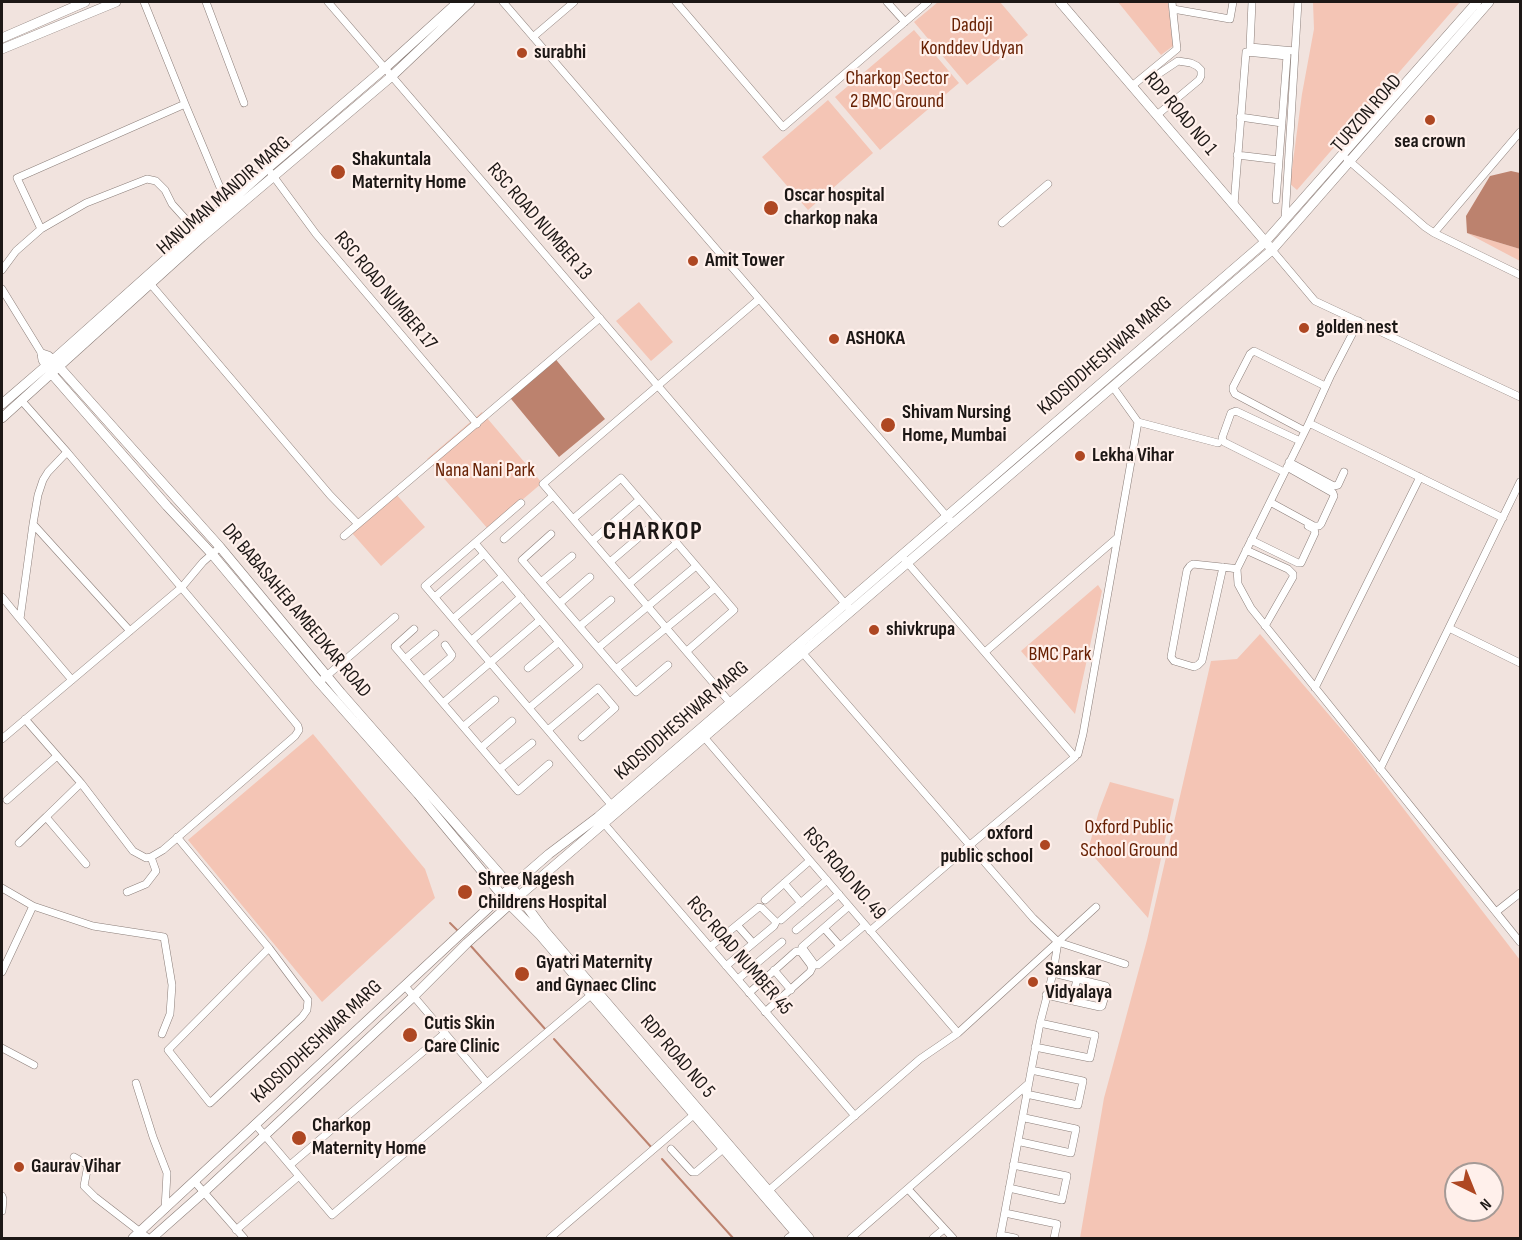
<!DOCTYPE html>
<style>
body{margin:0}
#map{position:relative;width:1522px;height:1240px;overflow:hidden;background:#f1e3de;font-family:"Sofia Sans Condensed",sans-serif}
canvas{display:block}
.frame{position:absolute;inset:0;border:3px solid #1d1816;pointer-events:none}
.north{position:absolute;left:1444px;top:1162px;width:60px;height:60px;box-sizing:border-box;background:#fff0eb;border:2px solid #a59a96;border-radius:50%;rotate:137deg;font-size:16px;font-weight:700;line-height:24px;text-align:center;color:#1d1816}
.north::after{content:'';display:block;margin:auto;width:21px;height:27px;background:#ae4722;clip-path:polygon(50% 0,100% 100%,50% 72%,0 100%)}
</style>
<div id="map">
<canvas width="1522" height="1240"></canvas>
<div class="frame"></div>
<div class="north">N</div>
</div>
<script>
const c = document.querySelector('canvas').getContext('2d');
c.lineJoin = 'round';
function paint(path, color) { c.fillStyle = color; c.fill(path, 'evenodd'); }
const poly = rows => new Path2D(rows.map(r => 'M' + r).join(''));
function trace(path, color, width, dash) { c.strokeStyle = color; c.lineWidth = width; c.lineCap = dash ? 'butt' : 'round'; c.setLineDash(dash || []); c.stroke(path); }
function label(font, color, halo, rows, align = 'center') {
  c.font = font + ' "Sofia Sans Condensed",sans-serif'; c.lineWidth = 4.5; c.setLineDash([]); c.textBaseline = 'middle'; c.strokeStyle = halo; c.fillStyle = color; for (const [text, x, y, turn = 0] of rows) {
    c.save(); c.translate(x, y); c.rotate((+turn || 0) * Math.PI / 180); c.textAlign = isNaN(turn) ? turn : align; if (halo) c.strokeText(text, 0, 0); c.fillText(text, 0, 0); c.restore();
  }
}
paint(poly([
 [938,2,1000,2,1028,35,967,85,914,22],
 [1118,2,1168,2,1173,46,1161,55],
 [1313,2,1460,2,1297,190,1290,184,1302,94,1314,29],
 [914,30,959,83,880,150,835,97],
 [828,100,873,153,808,210,762,157],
 [1467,233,1520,249,1520,261],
 [639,302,673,342,651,361,616,321],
 [482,412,542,483,488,529,427,459],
 [396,494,425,527,381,566,352,533],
 [1098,585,1102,591,1075,714,1021,651],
 [1260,634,1353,743,1520,960,1520,1238,1080,1238,1104,1098,1147,940,1211,661,1237,659],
 [1456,1174,1492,1174,1492,1210,1456,1210],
 [313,734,425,869,435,898,322,1002,188,840],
 [1110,782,1174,799,1148,918,1088,850,1099,811]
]), '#f4c5b5');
paint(poly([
 [1511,171,1520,173,1520,249,1467,233,1466,216,1490,176],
 [553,356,605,419,559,457,507,394]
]), '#bc826e');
trace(poly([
 [450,923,459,932],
 [470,945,546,1030],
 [554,1039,652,1148],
 [662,1159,733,1238]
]), '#bc826e', 2);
const street = poly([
 [144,2,185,104,227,204,230,206],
 [206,2,244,103],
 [328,2,848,607],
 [503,2,950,520],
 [676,2,783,127,928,2],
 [887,2,905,22],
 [1252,2,1250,47,1295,51],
 [1173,9,1230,19,1233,2],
 [533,37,574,2],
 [1151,79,1178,61,1191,63,1197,66,1201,70,1201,76,1199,80,1157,115],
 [1132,86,1177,49,1172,2],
 [185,104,17,178,41,229,86,203,147,179,156,181,165,190,172,204,199,234],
 [1240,117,1282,123],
 [1237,155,1279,160],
 [1347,159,1425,227,1434,233,1520,132],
 [271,173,316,234,477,424],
 [1234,205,1246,52,1287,56,1276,200],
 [1285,219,1298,2],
 [1002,223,1048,184],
 [1434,233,1520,275],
 [1272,250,1315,301,1520,397],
 [2,270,16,251,41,229],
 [148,281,330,495,358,524],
 [2,289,42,354],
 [1359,321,1330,377,1309,423,1237,569,1238,584,1251,608,1520,942],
 [1113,387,1138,422,1218,443],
 [21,400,67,452,48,472,43,480,38,495,33,524],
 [1309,423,1503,518],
 [1305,431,1235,394,1233,390,1233,387,1250,354,1254,351,1325,386],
 [1289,462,1334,486,1338,485,1344,472],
 [1284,472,1224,442,1222,438,1231,413,1236,411,1300,441],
 [1270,502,1314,526,1319,526,1321,524,1334,496,1333,493,1287,467],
 [521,503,425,586,614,808],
 [573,519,621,478,658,521,734,610,687,651],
 [551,534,522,560,636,692,668,665],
 [344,536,600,318],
 [504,539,553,496],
 [1251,540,1298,563,1301,563,1315,533,1314,529,1308,526],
 [592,541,639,500],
 [475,543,579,666,529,708],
 [1246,550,1288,569,1293,574,1293,577,1265,626],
 [610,562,658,521],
 [1223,567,1202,661,1198,665,1194,667,1174,661,1171,657,1187,570,1190,566,1193,564,1231,568,1237,569],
 [541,582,572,556],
 [629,584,677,543],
 [2,597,20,619],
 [435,597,484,554],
 [560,603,590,577],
 [453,619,503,576],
 [580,626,611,600],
 [1449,628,1520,663],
 [414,629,395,646,395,647,518,791,549,764],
 [472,640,521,597],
 [598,648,696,566],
 [801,651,1033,918,1058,942,1125,964],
 [985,652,1117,538],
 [405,659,435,634],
 [528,668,559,642],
 [616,669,715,588],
 [323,679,395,617],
 [72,680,20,619,33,524,130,631],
 [424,680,450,658,452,655,445,645],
 [1315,688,1420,477],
 [443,703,540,620],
 [733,706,543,484,759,299],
 [25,719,81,783,133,851,146,858,151,857,163,850,295,736,299,730,298,726,294,721,67,452],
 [464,726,495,700],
 [548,730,598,688,615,708,582,737],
 [704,737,958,1033],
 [2,739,182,587,203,562,220,547],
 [482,747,512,721],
 [1078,754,1083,734,1138,422],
 [500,769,532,743],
 [1380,769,1520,482],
 [81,783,46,817,86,864],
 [7,800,57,756],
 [601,820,855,1116],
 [177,837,269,948,308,1000,307,1010,302,1017,210,1103,168,1050,269,948],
 [19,843,46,817],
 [784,883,801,903],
 [2,888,33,906,93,926,164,937,172,985,170,1014,162,1034],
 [127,892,146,884,156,871,151,857],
 [765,900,807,863],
 [849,906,802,947,815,965,818,965,865,925],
 [1496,912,1520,893],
 [781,920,827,880],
 [737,925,753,943],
 [824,928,840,946],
 [796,930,839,894],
 [870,931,970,845,1075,757,905,560],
 [710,947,759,907,762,908,776,922,774,926,726,966],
 [774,970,791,990],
 [2,972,33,906],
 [738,979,782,942],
 [749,993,795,952,797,951,801,952,810,964,812,968,810,972,765,1012],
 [1046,995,1100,1007,1102,1006,1107,989,1106,986,1053,973],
 [1072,1001,1077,979],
 [1035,1047,1090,1058,1095,1035,1040,1023],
 [2,1048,34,1065],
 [136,1083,153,1137,167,1173,165,1209],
 [487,1083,591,995],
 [1026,1094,1078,1105,1083,1081,1031,1070],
 [255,1124,332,1215,487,1083,405,986],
 [1021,1142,1071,1153,1076,1129,1025,1118],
 [671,1149,692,1172,696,1172,723,1149],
 [74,1157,88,1165,84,1186,95,1197,148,1238],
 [290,1165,445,1033],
 [194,1181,244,1238],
 [1009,1188,1062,1200,1067,1176,1013,1165],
 [908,1189,953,1238],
 [767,1192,920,1059,958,1033,1096,907],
 [2,1196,3,1199,2,1211],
 [1005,1213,1057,1224,1054,1238],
 [236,1230,299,1176],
 [1000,1235,1015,1238],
 [550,1238,697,1112],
 [788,1238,799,1230],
 [851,1238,1028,1084],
 [933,1238,944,1229],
 [1000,1238,1040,1023,1053,973,1058,942]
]);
const secondary = poly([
 [1060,2,1269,246],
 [2,38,85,2],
 [2,49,116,2],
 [42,354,48,356,53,360,220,547,341,693,519,896,545,931,809,1238],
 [42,354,43,360,51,373,167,506,212,554,319,682,418,794,510,905,540,935,800,1238],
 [2,404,53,360,268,168,385,68,458,2],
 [2,418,202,237,392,76,470,2],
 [133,1238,511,887,549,854,598,817,1265,242,1477,2],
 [152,1238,204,1192,414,996,467,943,519,896,1272,250,1489,2]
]);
trace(street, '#8b7e79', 8);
trace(secondary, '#8b7e79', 10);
trace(street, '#fff', 7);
trace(secondary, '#fff', 9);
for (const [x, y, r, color] of [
 [522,53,6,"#ae4722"],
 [1430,120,6,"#ae4722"],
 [338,172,8,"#ae4722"],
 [771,208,8,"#ae4722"],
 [693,261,6,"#ae4722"],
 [1304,328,6,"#ae4722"],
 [834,339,6,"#ae4722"],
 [888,425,8,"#ae4722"],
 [1080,456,6,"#ae4722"],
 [874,630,6,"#ae4722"],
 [1045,845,6,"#ae4722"],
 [465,892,8,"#ae4722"],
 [522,974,8,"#ae4722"],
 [1033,982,6,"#ae4722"],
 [410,1035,8,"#ae4722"],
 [299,1138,8,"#ae4722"],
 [19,1167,6,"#ae4722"]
]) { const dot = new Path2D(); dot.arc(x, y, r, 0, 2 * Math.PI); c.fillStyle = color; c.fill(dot); trace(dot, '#fff0eb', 2); }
label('20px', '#672003', '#fff0eb', [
 ["Dadoji",972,26],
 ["Konddev Udyan",972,49],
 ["Charkop Sector",897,79],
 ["2 BMC Ground",897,102],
 ["Nana Nani Park",485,471],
 ["BMC Park",1060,655],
 ["Oxford Public",1129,828],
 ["School Ground",1129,851]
]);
label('bold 20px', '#1d1816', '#fff0eb', [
 ["surabhi",534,53],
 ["sea crown",1430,142,"center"],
 ["Shakuntala",352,160],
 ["Maternity Home",352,183],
 ["Oscar hospital",784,196],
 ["charkop naka",784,219],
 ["Amit Tower",705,261],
 ["golden nest",1316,328],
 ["ASHOKA",846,339],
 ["Shivam Nursing",902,413],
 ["Home, Mumbai",902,436],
 ["Lekha Vihar",1092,456],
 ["shivkrupa",886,630],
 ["oxford",1033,834,"right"],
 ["public school",1033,857,"right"],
 ["Shree Nagesh",478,880],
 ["Childrens Hospital",478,903],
 ["Gyatri Maternity",536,963],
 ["and Gynaec Clinc",536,986],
 ["Sanskar",1045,970],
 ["Vidyalaya",1045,993],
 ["Cutis Skin",424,1024],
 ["Care Clinic",424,1047],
 ["Charkop",312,1126],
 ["Maternity Home",312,1149],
 ["Gaurav Vihar",31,1167]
], 'left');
label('20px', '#1d1816', '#fff0eb', [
 ["RDP ROAD NO 1",1180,114,50],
 ["TURZON ROAD",1367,114,-49],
 ["HANUMAN MANDIR MARG",224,196,-41],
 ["RSC ROAD NUMBER 13",539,222,49],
 ["RSC ROAD NUMBER 17",385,291,50],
 ["KADSIDDHESHWAR MARG",1105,356,-41],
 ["DR BABASAHEB AMBEDKAR ROAD",296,611,50],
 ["KADSIDDHESHWAR MARG",682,721,-41],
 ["RSC ROAD NO. 49",844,874,49],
 ["RSC ROAD NUMBER 45",739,956,49],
 ["KADSIDDHESHWAR MARG",317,1042,-43],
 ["RDP ROAD NO 5",677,1057,49]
]);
c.letterSpacing = '1.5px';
label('bold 26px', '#1d1816', '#fff0eb', [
 ["CHARKOP",653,532]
]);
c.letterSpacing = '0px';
</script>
